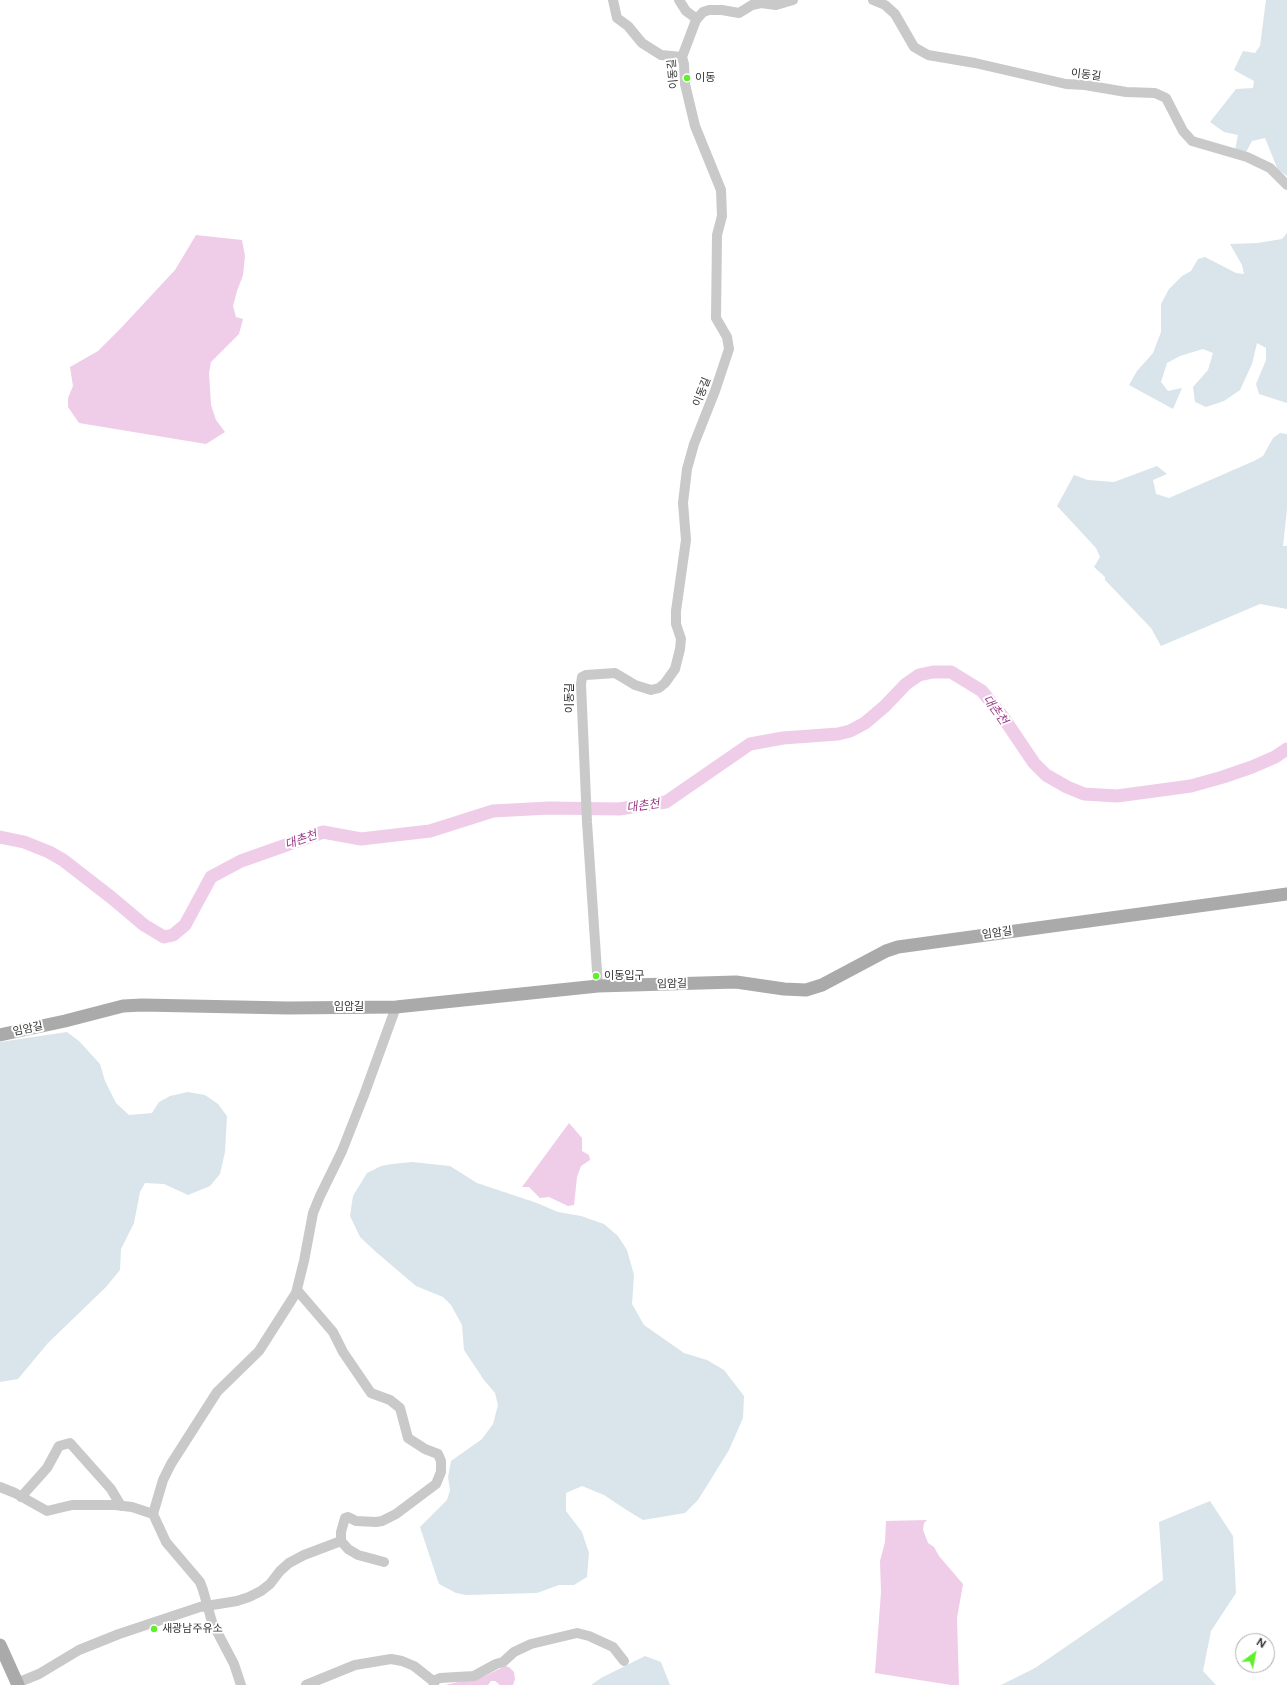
<!DOCTYPE html>
<meta charset="utf-8">
<style>
body{margin:0}
#map{position:relative;width:1287px;height:1685px;overflow:hidden;background:#fff;font-family:Figtree,sans-serif}
canvas{display:block}
.north{position:absolute;left:1235px;top:1633px;width:40px;height:40px;box-sizing:border-box;background:#fff;border:1px solid #adadad;border-radius:50%;rotate:32deg;font-size:11px;font-weight:700;line-height:16px;text-align:center;color:#323232}
.north::after{content:'';display:block;margin:auto;width:14px;height:18px;background:#60ef2f;clip-path:polygon(50% 0,100% 100%,50% 72%,0 100%)}
</style>
<div id="map">
<canvas width="1287" height="1685"></canvas>
<div class="north">N</div>
</div>
<script>
const c = document.querySelector('canvas').getContext('2d');
c.lineJoin = 'round';
function paint(path, color) { c.fillStyle = color; c.fill(path, 'evenodd'); }
const poly = rows => new Path2D(rows.map(r => 'M' + r).join(''));
function trace(path, color, width, dash) { c.strokeStyle = color; c.lineWidth = width; c.lineCap = dash ? 'butt' : 'round'; c.setLineDash(dash || []); c.stroke(path); }
function label(font, color, halo, rows, align = 'center') {
  c.font = font + ' Figtree,"Noto Sans KR",sans-serif'; c.lineWidth = 4; c.setLineDash([]); c.textBaseline = 'middle'; c.strokeStyle = halo; c.fillStyle = color; for (const [text, x, y, turn = 0] of rows) {
    c.save(); c.translate(x, y); c.rotate((+turn || 0) * Math.PI / 180); c.textAlign = isNaN(turn) ? turn : align; if (halo) c.strokeText(text, 0, 0); c.fillText(text, 0, 0); c.restore();
  }
}
paint(poly([
 [1266,0,1287,0,1287,176,1278,170,1265,138,1252,141,1246,152,1235,150,1238,135,1224,132,1210,122,1236,89,1253,88,1254,81,1234,70,1243,51,1255,53,1260,46],
 [1287,233,1287,403,1259,394,1256,384,1266,360,1266,348,1257,343,1252,364,1240,390,1224,401,1206,407,1195,402,1193,387,1208,370,1213,353,1203,349,1180,356,1167,363,1161,382,1168,391,1182,388,1173,409,1129,385,1137,371,1153,353,1161,332,1161,304,1169,289,1182,276,1191,271,1198,259,1205,257,1236,273,1244,274,1242,265,1230,244,1257,243,1282,239],
 [1280,433,1287,434,1287,509,1283,546,1287,546,1287,609,1260,604,1161,646,1151,628,1105,580,1105,577,1094,567,1100,557,1096,548,1057,506,1074,475,1088,480,1114,482,1157,466,1167,474,1153,480,1156,494,1169,498,1254,461,1263,456,1273,438],
 [67,1032,79,1041,100,1064,105,1081,116,1103,129,1115,152,1113,159,1102,170,1096,188,1092,205,1095,218,1104,227,1116,225,1152,220,1174,210,1186,188,1195,164,1184,145,1183,140,1192,134,1223,121,1249,120,1270,106,1287,48,1343,18,1379,0,1382,0,1042],
 [412,1162,450,1166,477,1183,537,1203,558,1212,581,1216,604,1224,618,1236,627,1250,634,1275,632,1304,644,1325,684,1353,707,1360,724,1370,744,1396,743,1418,729,1450,698,1500,685,1513,643,1520,625,1509,604,1495,582,1486,566,1493,566,1511,582,1532,589,1553,587,1577,574,1585,559,1585,537,1593,466,1595,456,1593,439,1584,420,1527,447,1500,450,1490,448,1477,451,1461,482,1439,493,1424,498,1405,495,1393,484,1380,464,1350,462,1325,451,1305,443,1297,416,1286,376,1252,360,1237,350,1216,353,1196,367,1173,381,1166,392,1164],
 [1210,1501,1233,1536,1236,1593,1211,1631,1203,1671,1216,1685,1001,1685,1035,1668,1163,1580,1159,1522],
 [645,1656,661,1662,670,1685,591,1685,601,1678]
]), '#d9e5ea');
paint(poly([
 [196,235,242,240,245,256,243,275,237,291,233,306,236,317,243,319,239,334,211,362,209,373,211,405,216,420,225,432,206,444,79,423,68,407,68,398,73,386,70,367,98,351,121,328,175,270],
 [569,1123,582,1138,582,1151,589,1155,590,1160,581,1166,577,1177,574,1205,568,1206,549,1197,540,1198,529,1187,522,1187],
 [927,1520,924,1523,923,1530,928,1543,934,1547,939,1556,963,1584,957,1618,959,1685,951,1685,875,1673,881,1592,880,1561,885,1542,886,1521],
 [505,1666,509,1667,514,1672,515,1679,513,1685,500,1685,495,1681,491,1681,488,1685,445,1685,485,1676]
]), '#efcce8');
trace(poly([
 [0,837,24,842,49,852,63,860,112,898,144,925,164,937,173,935,185,925,211,877,241,861,323,832,361,839,430,831,493,811,549,808,619,809,666,802,750,744,783,738,838,734,850,731,865,723,885,706,906,684,919,675,933,672,951,672,982,691,1003,717,1034,763,1046,775,1067,787,1084,794,1117,796,1191,786,1223,777,1252,767,1275,757,1287,749]
]), '#efcce8', 13);
trace(poly([
 [613,0,617,18,628,26,642,43,661,55,682,57],
 [679,0,686,11,697,19],
 [873,0,885,5,895,14,914,47,928,55,975,63,1066,84,1085,85,1126,92,1155,93,1166,98,1183,131,1192,141,1247,157,1270,168,1287,185],
 [598,986,587,822,581,684,582,677,586,675,615,673,635,685,651,690,659,688,665,683,675,669,680,649,681,639,676,624,676,611,686,540,683,503,687,469,694,444,715,391,729,349,727,337,716,318,717,235,722,216,721,190,695,126,685,84,684,64,682,57,696,20,703,12,709,10,722,10,739,13,752,5,761,3,776,5,793,0],
 [297,1290,333,1332,343,1352,371,1393,390,1400,400,1408,408,1438,425,1449,438,1454,441,1461,441,1472,436,1484,396,1514,382,1521,376,1522,356,1521,348,1517,345,1518,341,1532,341,1541,348,1549,358,1555,384,1562],
 [0,1487,15,1493,47,1511,72,1505,115,1505,132,1507,153,1514,166,1542,200,1582,203,1590,212,1622,234,1664,241,1685],
 [21,1497,47,1468,59,1446,70,1443,111,1489,121,1506],
 [153,1514,163,1480,171,1464,217,1392,259,1351,296,1293,304,1261,313,1213,320,1196,342,1151,364,1095,396,1007],
 [433,1681,440,1678,474,1676,496,1664,503,1662,514,1652,531,1644,577,1633,589,1636,613,1647,624,1661],
 [17,1683,39,1674,79,1650,119,1634,200,1607,237,1601,249,1597,261,1591,270,1584,280,1571,289,1563,304,1555,341,1541],
 [306,1685,355,1665,391,1659,402,1661,414,1666,433,1681,434,1685]
]), '#c9c9c9', 10);
trace(poly([
 [0,1035,65,1021,123,1006,142,1005,288,1008,396,1007,598,986,736,982,784,989,806,990,822,985,886,951,898,947,1287,894],
 [0,1645,18,1685]
]), '#aaa', 13);
for (const [x, y, r, color] of [
 [687,78,4,"#60ef2f"],
 [596,976,4,"#60ef2f"],
 [154,1629,4,"#60ef2f"]
]) { const dot = new Path2D(); dot.arc(x, y, r, 0, 2 * Math.PI); c.fillStyle = color; c.fill(dot); trace(dot, '#fff', 1.5); }
label('11px', '#323232', '#fff', [
 ["이동길",673,74,-95],
 ["이동길",1086,75,7],
 ["이동길",702,392,-69],
 ["이동길",570,698,-90],
 ["임암길",997,933,-8],
 ["임암길",672,984,-1],
 ["임암길",349,1007],
 ["임암길",28,1029,-12]
]);
label('11px', '#323232', '#fff', [
 ["이동",695,78],
 ["이동입구",604,976],
 ["새광남주유소",162,1629]
], 'left');
label('italic 12px', '#9a3a87', '#fff', [
 ["대촌천",995,710,54],
 ["대촌천",643,806,-8],
 ["대촌천",301,840,-19]
]);
</script>
